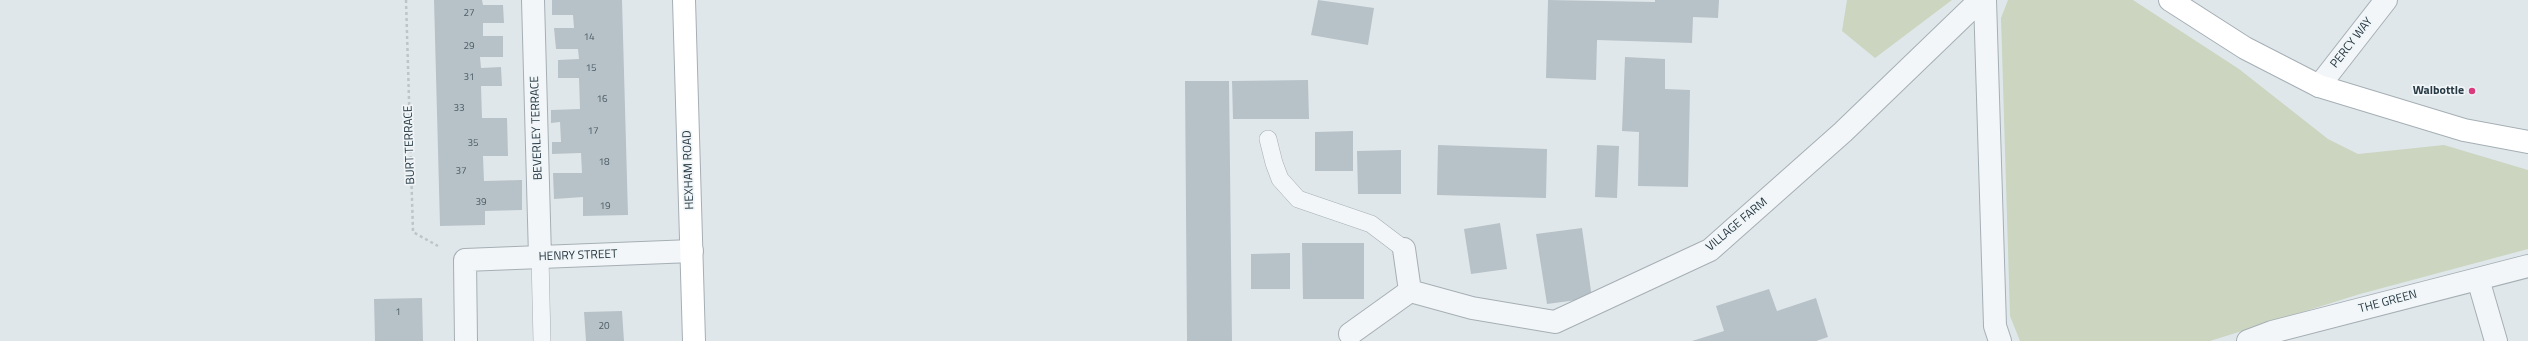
<!DOCTYPE html>
<style>
body{margin:0}
canvas{display:block;background:#e0e7ea}
</style>
<canvas width="2528" height="341"></canvas>
<script>
const c = document.querySelector('canvas').getContext('2d');
c.lineJoin = 'round';
function paint(path, color) { c.fillStyle = color; c.fill(path, 'evenodd'); }
const poly = rows => new Path2D(rows.map(r => 'M' + r).join(''));
function trace(path, color, width, dash) { c.strokeStyle = color; c.lineWidth = width; c.lineCap = dash ? 'butt' : 'round'; c.setLineDash(dash || []); c.stroke(path); }
function label(font, color, halo, rows, align = 'center') {
  c.font = font + ' "Titillium Web",sans-serif'; c.lineWidth = 3.5; c.setLineDash([]); c.textBaseline = 'middle'; c.strokeStyle = halo; c.fillStyle = color; for (const [text, x, y, turn = 0] of rows) {
    c.save(); c.translate(x, y); c.rotate((+turn || 0) * Math.PI / 180); c.textAlign = isNaN(turn) ? turn : align; if (halo) c.strokeText(text, 0, 0); c.fillText(text, 0, 0); c.restore();
  }
}
paint(poly([
 [1847,0,1952,0,1875,58,1842,31],
 [2008,0,2133,0,2239,69,2328,139,2358,154,2444,145,2528,170,2528,249,2360,294,2210,341,2020,341,2010,316,2001,18]
]), '#cbd5c0');
paint(poly([
 [434,0,482,0,483,5,503,5,504,23,483,23,483,36,503,36,503,57,480,57,481,68,501,67,502,86,481,86,482,118,507,118,508,156,483,156,484,181,522,180,522,210,485,211,485,225,440,226],
 [552,0,622,0,628,215,583,216,583,197,554,199,553,173,582,173,581,153,552,154,552,142,561,142,560,122,551,123,551,110,580,109,579,78,558,78,558,60,579,59,578,49,556,49,554,28,574,28,573,15,552,15],
 [1318,0,1374,8,1368,45,1311,35],
 [1548,0,1655,2,1655,0,1719,0,1718,18,1693,17,1692,43,1597,40,1596,80,1546,78],
 [1625,57,1665,59,1665,89,1690,90,1688,187,1638,186,1639,132,1622,131],
 [1308,80,1309,119,1233,119,1232,81],
 [1185,81,1229,81,1232,341,1187,341],
 [1353,131,1353,171,1315,171,1315,132],
 [1438,145,1547,149,1546,198,1437,195],
 [1597,145,1619,146,1617,198,1595,197],
 [1401,150,1401,194,1358,194,1357,151],
 [1500,223,1507,269,1471,274,1464,229],
 [1582,228,1592,298,1547,304,1536,234],
 [1302,243,1364,243,1364,299,1303,299],
 [1290,253,1290,289,1251,289,1251,254],
 [1769,289,1777,311,1816,298,1828,337,1816,341,1692,341,1724,331,1716,306],
 [422,298,423,341,375,341,374,299],
 [622,311,624,341,586,341,584,312]
]), '#b7c2c8');
const lane = poly([
 [1268,139,1274,163,1280,179,1298,199,1371,224,1404,249],
 [540,257,542,341]
]);
const street = poly([
 [533,0,540,257],
 [1985,0,1995,326,2000,341],
 [2319,86,2386,0],
 [2478,279,2496,341],
 [1410,291,1472,308,1555,322,1710,250,1843,132,1980,0],
 [1350,334,1410,291,1404,249],
 [466,341,465,260,692,251],
 [2248,341,2272,332,2528,266]
]);
const secondary = poly([
 [684,0,694,341],
 [2170,0,2245,48,2319,86,2464,130,2528,142]
]);
trace(lane, '#a5afb5', 18);
trace(street, '#a5afb5', 24);
trace(secondary, '#a5afb5', 24);
trace(poly([
 [406,0,413,232,438,246]
]), '#bec5c9', 2.5, [3, 3]);
trace(lane, '#f3f6f8', 17);
trace(street, '#f3f6f8', 22);
trace(secondary, '#fff', 22);
for (const [x, y, r, color] of [
 [2472,91,4,"#da3b7c"]
]) { const dot = new Path2D(); dot.arc(x, y, r, 0, 2 * Math.PI); c.fillStyle = color; c.fill(dot); trace(dot, '#f0f5f8', 1.5); }
label('10px', '#4b5b64', null, [
 ["27",469,14],
 ["14",589,38],
 ["29",469,47],
 ["15",591,69],
 ["31",469,78],
 ["16",602,100],
 ["33",459,109],
 ["17",593,132],
 ["35",473,144],
 ["18",604,163],
 ["37",461,172],
 ["39",481,203],
 ["19",605,207],
 ["1",398,313],
 ["20",604,327]
]);
label('12px', '#273943', '#f0f5f8', [
 ["PERCY WAY",2352,43,-52],
 ["BEVERLEY TERRACE",537,128,-92],
 ["BURT TERRACE",410,145,-92],
 ["HEXHAM ROAD",689,170,-92],
 ["VILLAGE FARM",1737,225,-40],
 ["HENRY STREET",578,256,-2],
 ["THE GREEN",2388,302,-15]
]);
label('bold 12px', '#273943', '#f0f5f8', [
 ["Walbottle",2464,91]
], 'right');
</script>
